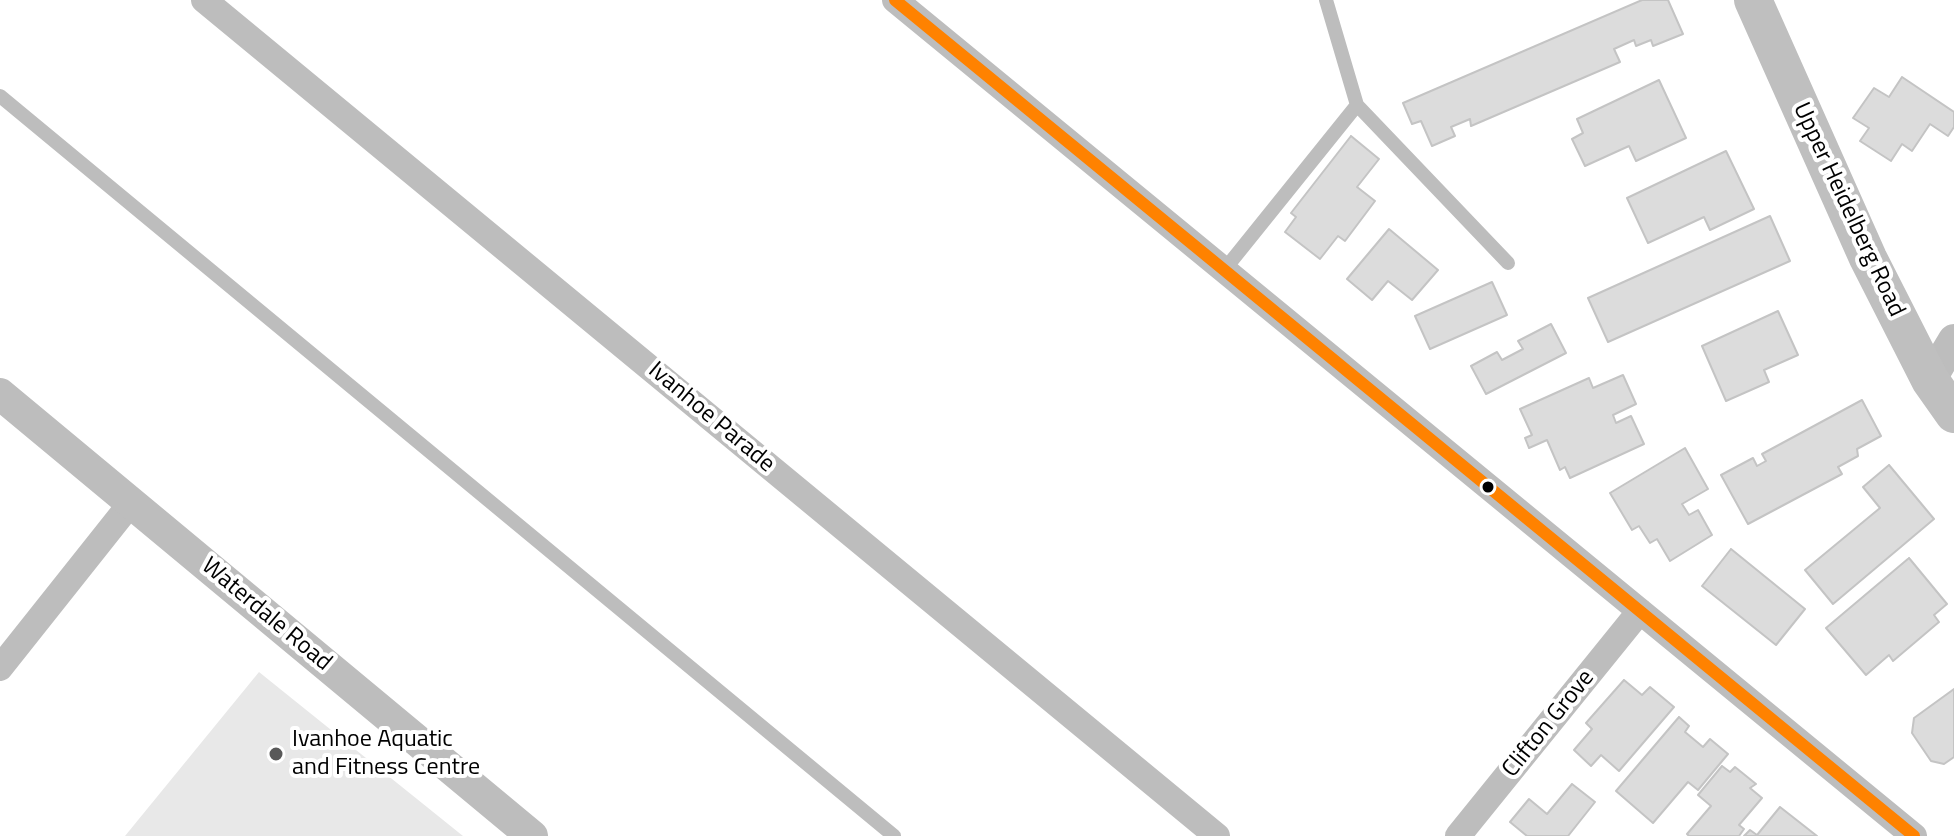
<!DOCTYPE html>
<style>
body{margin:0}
canvas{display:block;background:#fff}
</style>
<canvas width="1954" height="836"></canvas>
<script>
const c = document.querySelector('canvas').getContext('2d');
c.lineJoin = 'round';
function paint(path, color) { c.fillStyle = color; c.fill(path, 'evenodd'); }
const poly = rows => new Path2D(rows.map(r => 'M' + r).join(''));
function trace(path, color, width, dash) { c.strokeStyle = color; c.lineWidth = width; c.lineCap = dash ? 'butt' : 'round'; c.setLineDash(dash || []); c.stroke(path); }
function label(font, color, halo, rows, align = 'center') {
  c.font = font + ' "Titillium Web",sans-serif'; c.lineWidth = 8; c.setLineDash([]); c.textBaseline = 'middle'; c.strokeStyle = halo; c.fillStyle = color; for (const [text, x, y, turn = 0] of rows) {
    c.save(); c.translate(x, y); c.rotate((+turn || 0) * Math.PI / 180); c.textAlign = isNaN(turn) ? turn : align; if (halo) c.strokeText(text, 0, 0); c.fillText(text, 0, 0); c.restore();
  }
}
paint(poly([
 [259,672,463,836,125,836]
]), '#e8e8e8');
const building = poly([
 [1642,0,1668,0,1683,34,1653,46,1651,40,1636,46,1634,40,1614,49,1620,62,1471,126,1470,119,1451,127,1455,136,1432,146,1421,121,1412,124,1403,103,1642,0],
 [1902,77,1954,112,1954,127,1948,136,1930,124,1912,151,1902,144,1891,161,1860,141,1869,128,1853,118,1874,88,1889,97,1902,77],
 [1659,80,1686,138,1636,161,1629,146,1585,166,1572,139,1583,133,1577,119,1659,80],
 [1351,136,1379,159,1357,187,1375,201,1345,241,1338,236,1320,259,1285,232,1296,217,1291,213,1351,136],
 [1726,151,1754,209,1710,230,1704,217,1648,243,1627,198,1726,151],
 [1770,216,1790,261,1608,342,1588,298,1770,216],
 [1389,229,1438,270,1412,300,1388,281,1372,300,1347,279,1389,229],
 [1492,282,1507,315,1430,349,1415,316,1492,282],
 [1778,311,1798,355,1764,370,1769,382,1726,401,1702,346,1778,311],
 [1551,324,1566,353,1486,394,1471,366,1497,352,1502,360,1523,349,1518,341,1551,324],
 [1623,375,1636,404,1613,415,1616,423,1631,416,1644,444,1570,478,1565,467,1560,470,1547,440,1529,448,1525,438,1532,435,1520,409,1589,378,1593,388,1623,375],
 [1862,400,1881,436,1857,449,1858,456,1838,467,1842,474,1748,524,1721,475,1753,458,1757,466,1766,461,1762,454,1862,400],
 [1685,448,1708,489,1682,504,1689,515,1698,510,1712,535,1670,561,1657,539,1650,543,1639,526,1632,530,1610,493,1685,448],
 [1889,465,1934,519,1833,604,1805,570,1880,508,1863,487,1889,465],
 [1731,549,1805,609,1776,645,1702,586,1731,549],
 [1909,558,1947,604,1934,615,1939,622,1893,661,1889,655,1866,675,1826,628,1909,558],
 [1624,680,1642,695,1650,687,1674,707,1619,771,1601,755,1591,766,1574,750,1592,729,1586,723,1624,680],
 [1954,689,1954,757,1944,764,1931,761,1912,733,1914,718,1954,689],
 [1679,717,1689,726,1685,732,1703,747,1710,739,1728,754,1698,790,1688,782,1653,823,1616,791,1679,717],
 [1722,766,1730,772,1735,767,1756,784,1750,788,1762,798,1739,825,1744,829,1739,836,1689,836,1687,834,1711,806,1698,795,1722,766],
 [1572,784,1595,802,1568,836,1527,836,1510,822,1529,799,1547,814,1572,784],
 [1780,807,1817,836,1744,836,1750,830,1757,835,1780,807]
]);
paint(building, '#dcdcdc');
trace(building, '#c4c4c4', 2);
trace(poly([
 [0,96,894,836],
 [1357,105,1508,263],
 [1225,269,1357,105,1326,0]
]), '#bdbdbd', 14);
trace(poly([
 [204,0,1217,836],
 [895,0,1914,836],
 [0,668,131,503],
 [1458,836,1640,611]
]), '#bdbdbd', 26);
trace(poly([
 [1930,380,1954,340],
 [0,394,532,836]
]), '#bdbdbd', 32);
trace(poly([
 [1753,0,1868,258,1930,380,1954,414]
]), '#bfbfbf', 38);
trace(poly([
 [895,0,1914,836]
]), '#ff8200', 12);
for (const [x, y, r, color] of [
 [1488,487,7,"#000"],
 [276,754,8,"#595959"]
]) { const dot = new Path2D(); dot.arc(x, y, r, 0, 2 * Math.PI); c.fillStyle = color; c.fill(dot); trace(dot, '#fff', 3); }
label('24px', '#000', '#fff', [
 ["Upper Heidelberg Road",1848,210,65],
 ["Ivanhoe Parade",711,418,40],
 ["Waterdale Road",266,615,40],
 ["Clifton Grove",1549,724,-51]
]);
label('24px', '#000', '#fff', [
 ["Ivanhoe Aquatic",292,740],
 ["and Fitness Centre",292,768]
], 'left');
</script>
